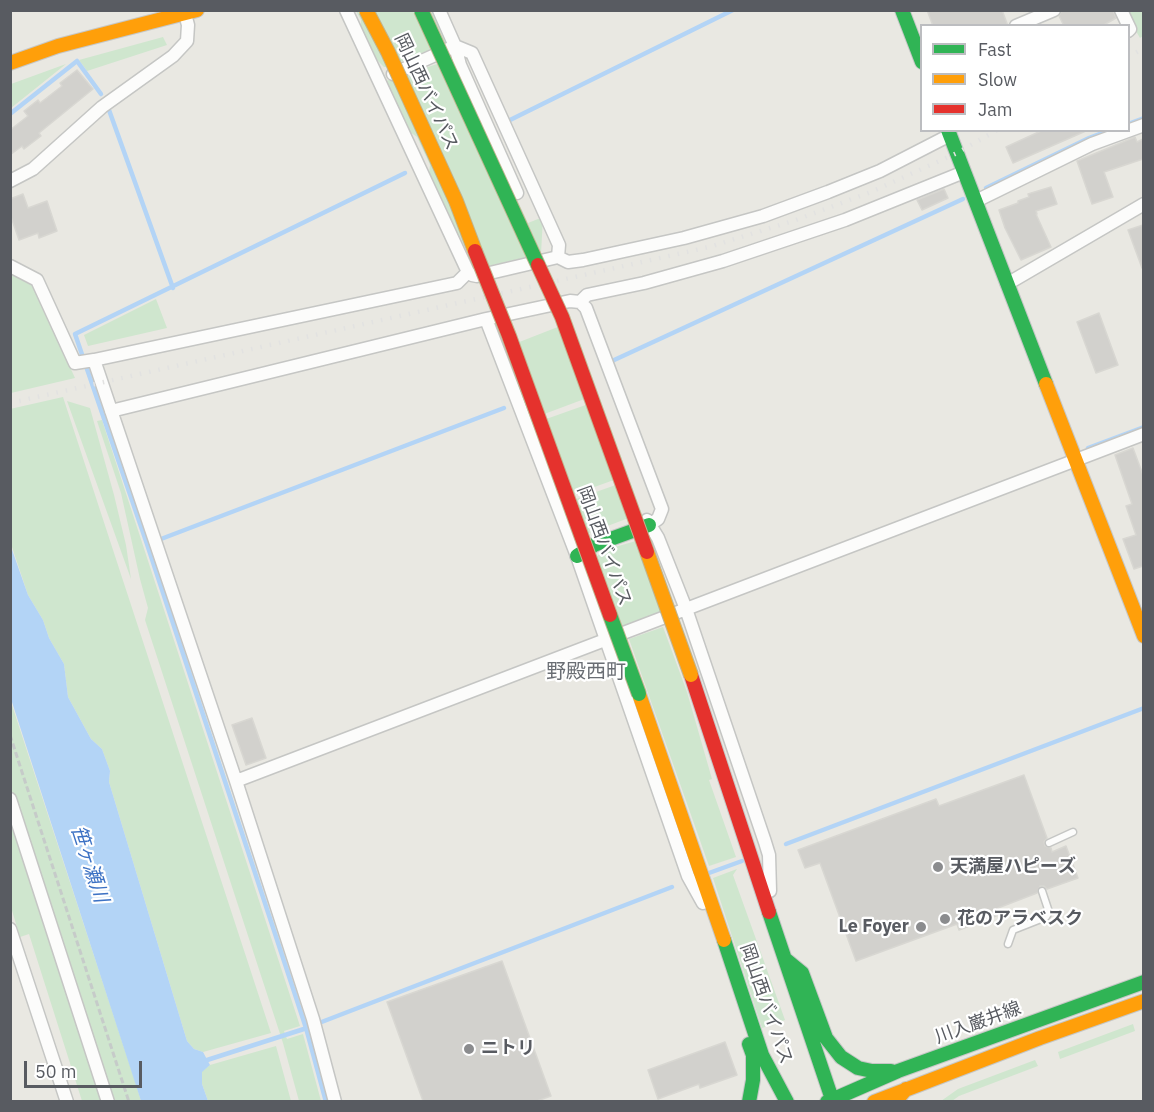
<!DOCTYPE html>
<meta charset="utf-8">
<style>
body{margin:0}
#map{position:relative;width:1154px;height:1112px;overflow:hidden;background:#e9e8e2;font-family:"IBM Plex Sans",sans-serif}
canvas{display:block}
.frame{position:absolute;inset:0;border:12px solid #585b61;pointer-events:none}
.legend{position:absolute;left:920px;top:24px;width:210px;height:108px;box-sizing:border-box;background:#fff;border:2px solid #bcbdc0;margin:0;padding:8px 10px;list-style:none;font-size:18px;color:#585b61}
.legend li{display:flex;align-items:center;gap:12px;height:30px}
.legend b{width:30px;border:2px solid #bcbdc0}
.scale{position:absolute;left:24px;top:1061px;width:118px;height:27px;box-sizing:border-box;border:3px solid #585b61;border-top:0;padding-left:8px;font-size:18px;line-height:21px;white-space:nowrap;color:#585b61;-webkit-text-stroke:4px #fff;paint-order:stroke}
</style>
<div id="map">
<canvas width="1154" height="1112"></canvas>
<div class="frame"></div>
<ul class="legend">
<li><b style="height:8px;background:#30b455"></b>Fast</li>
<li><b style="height:8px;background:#ff9f0a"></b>Slow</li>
<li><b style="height:8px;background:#e5322d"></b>Jam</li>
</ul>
<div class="scale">50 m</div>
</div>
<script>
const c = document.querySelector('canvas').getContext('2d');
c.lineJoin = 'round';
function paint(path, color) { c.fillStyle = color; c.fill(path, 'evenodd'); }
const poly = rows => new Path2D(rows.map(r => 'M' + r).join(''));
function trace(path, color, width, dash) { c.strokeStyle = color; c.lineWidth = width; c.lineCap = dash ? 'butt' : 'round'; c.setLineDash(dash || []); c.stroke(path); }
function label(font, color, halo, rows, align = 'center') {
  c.font = font + ' "IBM Plex Sans","Noto Sans JP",sans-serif'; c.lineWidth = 4.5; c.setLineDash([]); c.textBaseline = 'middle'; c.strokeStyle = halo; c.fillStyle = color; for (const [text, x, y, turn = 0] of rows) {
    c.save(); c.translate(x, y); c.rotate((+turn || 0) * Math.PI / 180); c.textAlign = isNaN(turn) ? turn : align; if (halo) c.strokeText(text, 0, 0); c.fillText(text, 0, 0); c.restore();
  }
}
paint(poly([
 [356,11,435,11,448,42,389,67,384,67,377,60,361,28,361,20],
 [1124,11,1143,11,1143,36,1140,38],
 [163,37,167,45,87,71,79,60],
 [452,59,528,223,543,217,541,254,479,268,454,231,429,174,430,165,417,137,410,132,386,81],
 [66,64,11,108,11,84],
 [10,274,32,284,75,378,11,393],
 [156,299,167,328,88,346,84,335],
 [568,323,637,508,626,519,589,533,577,544,504,348],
 [595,395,597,401,532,424,531,419],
 [625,476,627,481,562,504,561,499],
 [63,397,271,1033,203,1052,194,1049,187,1041,109,782,110,771,102,749,91,739,68,697,64,664,49,638,43,620,28,595,11,544,10,409],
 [67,401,90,408,114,495,126,545,131,579],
 [102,420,300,1026,284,1031,287,1039,303,1034,321,1101,299,1101,283,1043,145,620,148,608,140,579,121,493,97,421],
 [636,541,674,609,612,631,597,556,608,549],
 [663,627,687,692,712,779,709,780,736,857,709,866,629,639],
 [10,699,135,1081,141,1101,82,1101,29,934,20,937,10,904],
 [737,869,733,875,785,1020,762,1028,713,878],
 [1133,1024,1135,1031,1060,1059,1058,1052],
 [276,1046,291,1101,208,1101,202,1084,202,1071,210,1065],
 [1035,1060,1038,1066,959,1096,952,1101,941,1101,958,1089]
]), '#cfe6ce');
paint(poly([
 [10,544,28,595,43,620,49,638,64,664,68,697,91,739,102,749,110,771,109,782,187,1041,194,1049,203,1052,210,1065,202,1072,202,1084,208,1101,141,1101,11,699]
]), '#b3d4f6');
trace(poly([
 [109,110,173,288],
 [10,114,77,61,101,94],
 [510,120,733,10],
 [1128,124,1144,118],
 [986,188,1089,138,1110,130],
 [612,361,963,199],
 [1088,448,1144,427],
 [161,539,504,408],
 [786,844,1144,708],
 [709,873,742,861],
 [319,1023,672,887],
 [204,1061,307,1028],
 [326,1102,306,1028,147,544,75,334,405,173]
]), '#b3d4f6', 4.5);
const building = poly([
 [927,10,1002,10,1008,26,933,26,927,10],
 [1062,10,1113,10,1116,18,1102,26,1064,26,1059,16,1062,10],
 [77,70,93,89,39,133,41,136,24,149,22,146,10,155,10,130,28,116,24,111,38,100,40,103,62,86,60,83,77,70],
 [1043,130,1088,130,1013,163,1006,147,1043,130],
 [1135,137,1137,142,1143,139,1143,159,1104,172,1113,197,1092,204,1077,161,1135,137],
 [1051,187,1057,204,1036,211,1037,214,1036,214,1051,247,1021,260,1005,228,999,210,1018,203,1018,201,1029,197,1028,194,1051,187],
 [944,189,948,198,922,210,917,200,944,189],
 [23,194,28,208,47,201,57,231,39,238,38,233,19,240,10,214,10,199,23,194],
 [1143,225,1143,267,1142,268,1128,230,1143,225],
 [1099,313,1118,365,1096,373,1077,322,1099,313],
 [1133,448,1143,475,1143,566,1134,569,1123,539,1136,535,1126,506,1132,504,1115,455,1133,448],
 [252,718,266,758,246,765,232,725,252,718],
 [1024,775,1047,838,1044,842,1045,846,1051,848,1052,852,1066,846,1078,878,1047,889,1044,886,1040,886,1037,893,998,908,1001,914,959,930,957,924,856,961,820,863,805,868,798,850,936,799,939,806,1024,775],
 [502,961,551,1096,537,1101,423,1101,387,1002,502,961],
 [725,1042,737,1075,700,1088,699,1084,658,1099,648,1070,725,1042]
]);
paint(building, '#d2d1cd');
trace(building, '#d8d7d2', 1.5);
const lane = poly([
 [1049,843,1073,832],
 [1008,944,1013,930,1046,917,1049,912,1042,891]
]);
const street = poly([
 [346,10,468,272,472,275,477,276,558,257,568,262,583,260,684,238,763,216,828,192,880,171,950,135],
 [439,10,455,46,460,65,517,193],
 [1121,10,1130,29,1128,31],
 [1016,26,1054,10],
 [393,74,455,46,472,53,559,245,558,257],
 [10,181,33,169,102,107,173,56,187,41,188,25,185,14],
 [976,201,1092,144,1144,125],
 [10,266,37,280,75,363,94,360],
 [1007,284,1144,204],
 [580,302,587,295,644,283,723,261,845,220,964,172],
 [111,411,486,319],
 [647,520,658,538,686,609,765,842,769,855,770,891],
 [649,525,658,519,662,509,586,308,580,302,570,301,486,319,577,556,688,876,703,903],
 [236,781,1144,434],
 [10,799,108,1102],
 [10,929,67,1102],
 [335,1102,313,1019,236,781,94,360,457,283,468,272]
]);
const fast = poly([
 [902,10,922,62],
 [948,130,1046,384],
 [577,556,594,545,649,525],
 [769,912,833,1102],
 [724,940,762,1055,787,1102],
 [785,959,802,973,826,1038,841,1057,858,1068,872,1071,891,1071],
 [749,1044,753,1055,753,1080,749,1102],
 [827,1102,898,1071,1144,982]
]);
const slow = poly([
 [10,63,58,46,197,10],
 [1046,384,1144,636],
 [639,694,724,940],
 [874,1102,1040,1038,1144,1001],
 [895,1102,906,1089]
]);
const jam = poly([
 [691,675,769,912]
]);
trace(lane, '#c5c6c4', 9);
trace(street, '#c5c6c4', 15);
trace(fast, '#c6c7c6', 16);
trace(slow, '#c6c7c6', 16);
trace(jam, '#c6c7c6', 16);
trace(poly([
 [10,735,129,1102]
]), '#c6cbc9', 3, [6, 3]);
trace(lane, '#fcfcfb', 6);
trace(street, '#fcfcfb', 12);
trace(fast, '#30b455', 14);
trace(slow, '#ff9f0a', 14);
trace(jam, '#e5322d', 14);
trace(poly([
 [1128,57,1144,48],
 [10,403,709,247,793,221,871,192,957,153,997,130]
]), '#e2e2e1', 4.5, [1.5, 8]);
const fastBridge = poly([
 [421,10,538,265],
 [610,615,639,694]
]);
const slowBridge = poly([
 [366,10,388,52,456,201,475,251],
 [647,552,691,675]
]);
const jamBridge = poly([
 [475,251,509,336,610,615],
 [538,265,562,317,647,552]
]);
trace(fastBridge, '#c0b590', 16, []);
trace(slowBridge, '#c0b590', 16, []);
trace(jamBridge, '#c0b590', 16, []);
trace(fastBridge, '#30b455', 14);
trace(slowBridge, '#ff9f0a', 14);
trace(jamBridge, '#e5322d', 14);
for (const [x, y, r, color] of [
 [938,867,6,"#8b8c8e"],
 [945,919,6,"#8b8c8e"],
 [921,927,6,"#8b8c8e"],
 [469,1049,6,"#8b8c8e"]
]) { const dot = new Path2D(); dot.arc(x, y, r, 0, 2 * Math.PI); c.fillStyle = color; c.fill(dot); trace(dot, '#fff', 2); }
label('18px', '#585b61', '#fff', [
 ["岡山西バイパス",426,92,65],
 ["岡山西バイパス",604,546,70],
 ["岡山西バイパス",766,1004,71],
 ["川入巌井線",978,1023,-20]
]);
label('bold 18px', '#585b61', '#fff', [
 ["天満屋ハピーズ",950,867],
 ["花のアラベスク",957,919],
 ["Le Foyer",909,927,"right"],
 ["ニトリ",481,1049]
], 'left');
label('20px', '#696d73', '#fff', [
 ["野殿西町",586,672]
]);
label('italic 20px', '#3d72c4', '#fff', [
 ["笹ヶ瀬川",89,864,72]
]);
</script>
